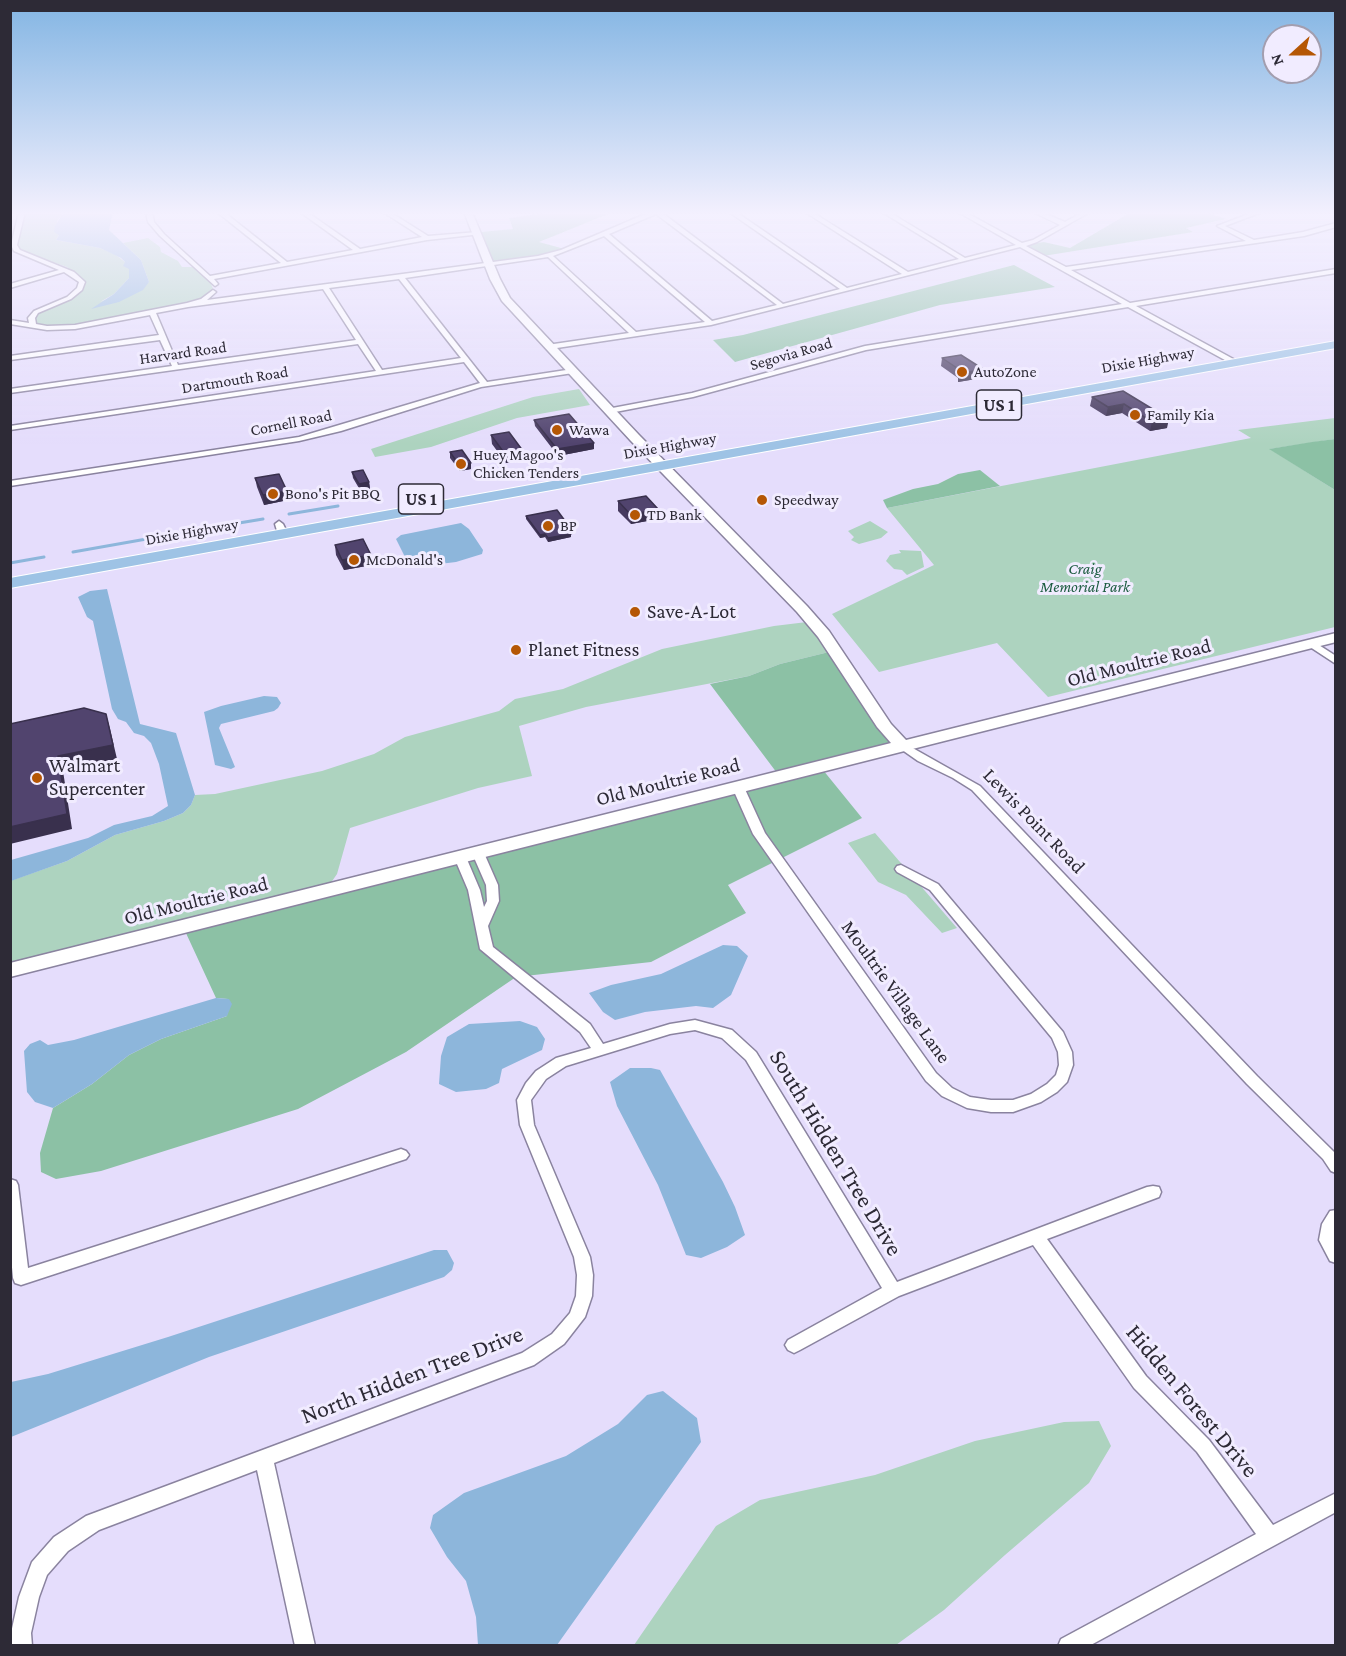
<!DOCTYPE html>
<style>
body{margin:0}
#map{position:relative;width:1346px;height:1656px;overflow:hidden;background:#e5ddfc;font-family:"Crimson Pro",serif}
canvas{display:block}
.frame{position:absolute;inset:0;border:12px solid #2d2a36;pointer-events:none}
.north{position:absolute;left:1262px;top:24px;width:60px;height:60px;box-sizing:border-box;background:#f1ecff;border:2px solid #a39eaf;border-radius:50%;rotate:249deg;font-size:16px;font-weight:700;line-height:24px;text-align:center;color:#2d2a36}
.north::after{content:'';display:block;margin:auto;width:21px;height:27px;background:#b55705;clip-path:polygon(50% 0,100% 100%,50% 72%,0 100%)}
</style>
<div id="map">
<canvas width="1346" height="1656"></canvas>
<div class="frame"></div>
<div class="north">N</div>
</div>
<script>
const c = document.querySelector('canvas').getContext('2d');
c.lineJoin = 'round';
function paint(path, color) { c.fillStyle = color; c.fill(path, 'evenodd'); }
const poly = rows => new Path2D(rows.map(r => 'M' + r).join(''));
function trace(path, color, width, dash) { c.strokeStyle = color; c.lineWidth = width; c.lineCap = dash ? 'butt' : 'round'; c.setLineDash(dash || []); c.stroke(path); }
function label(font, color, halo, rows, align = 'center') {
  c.font = font + ' "Crimson Pro",serif'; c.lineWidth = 6; c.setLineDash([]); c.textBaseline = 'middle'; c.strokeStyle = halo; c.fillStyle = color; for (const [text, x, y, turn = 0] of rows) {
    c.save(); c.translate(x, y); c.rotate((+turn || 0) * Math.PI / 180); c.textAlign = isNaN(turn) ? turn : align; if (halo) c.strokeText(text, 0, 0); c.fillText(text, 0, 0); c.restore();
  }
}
paint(poly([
 [22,212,64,212,57,221,59,235,56,240,100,248,116,255,125,262,129,268,129,278,114,294,100,302,149,282,141,260,123,243,148,238,160,247,161,252,178,261,182,267,198,267,207,274,214,291,198,302,65,328,39,326,35,323,33,318,41,310,59,303,84,284,67,267,16,249],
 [579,389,590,405,517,418,431,447,375,457,371,449,533,397],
 [1335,418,1335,439,1270,449,1335,490,1335,627,1048,697,997,643,879,672,832,614,934,565,887,508,1251,438,1238,430],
 [870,521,888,532,881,538,859,544,851,540,854,537,848,531],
 [899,550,921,551,924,567,907,575,902,570,894,569,886,561,890,555,901,553],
 [807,622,829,652,780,664,749,676,586,707,519,726,532,776,478,788,350,828,337,874,328,887,11,965,10,881,67,861,115,835,164,821,183,813,191,805,195,795,215,794,322,771,374,754,405,737,499,711,515,699,563,689,662,649,774,626],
 [875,833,957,928,942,933,906,895,878,882,848,843],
 [1099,1421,1111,1446,1089,1483,1005,1555,944,1610,896,1645,634,1645,716,1526,760,1500,875,1475,975,1441,1064,1422]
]), '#add3bf');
paint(poly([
 [554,212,613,212,539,242,568,250,550,256,493,264,481,232,513,229,509,218],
 [1131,212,1204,212,1226,219,1186,228,1193,232,1043,256,1022,245,1044,242,1070,248],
 [1014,265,1055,287,940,305,735,362,713,340,743,335],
 [1335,439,1335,490,1269,449,1312,442],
 [980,470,1000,486,887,508,883,500,913,489,938,484,958,474],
 [829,652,893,744,777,773,710,684,749,676,780,664],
 [823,770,862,818,728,885,746,913,651,962,516,977,406,1052,298,1109,101,1171,56,1179,41,1172,40,1153,53,1108,92,1084,129,1055,161,1039,227,1016,228,999,216,998,185,931]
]), '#8cc1a5');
paint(poly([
 [64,212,113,212,109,230,141,260,149,282,143,290,119,302,91,309,114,294,129,278,129,269,123,266,125,262,121,258,100,248,56,240,59,235,54,232,55,226],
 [461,523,469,529,483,550,482,554,456,562,415,567,408,563,396,539,401,535],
 [107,589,140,724,176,733,195,795,191,805,183,813,164,821,115,835,67,861,11,881,11,860,88,838,114,825,152,816,168,806,159,764,151,743,144,736,134,733,126,722,118,719,112,709,93,621,87,617,78,597,90,591],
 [264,696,277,697,281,703,278,708,274,711,221,724,219,728,235,767,231,769,215,765,204,712,221,706],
 [723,945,737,946,748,956,731,995,713,1008,696,1006,645,1012,615,1020,603,1012,589,993,611,985,661,974],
 [216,998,229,999,232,1004,227,1016,161,1039,129,1055,92,1084,53,1108,35,1102,27,1092,24,1051,30,1044,40,1040,48,1045,74,1040],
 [520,1021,537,1027,545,1039,542,1050,502,1069,499,1083,486,1089,456,1092,439,1084,441,1056,447,1037,469,1024],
 [630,1068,651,1068,660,1070,723,1182,735,1207,745,1235,727,1247,701,1258,686,1255,658,1185,617,1106,610,1082],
 [434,1250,447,1250,454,1263,452,1270,444,1277,209,1357,11,1437,11,1382,48,1374,168,1337],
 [663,1391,697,1418,701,1442,557,1645,478,1645,476,1617,466,1581,447,1557,430,1528,433,1515,464,1493,566,1456,618,1424,647,1395]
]), '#8db6db');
trace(poly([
 [289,514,338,506],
 [203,529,263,519],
 [73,552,186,532],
 [10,563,44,557]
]), '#8db6db', 3);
const street = poly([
 [19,212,25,212,17,245,20,250,74,272,85,282,82,290,71,299,38,313,35,318,36,324,47,326,75,325,187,303,201,299,213,290,216,292,207,300,538,256,561,250,650,212,661,212,783,304,840,289,729,212,736,212,847,288,902,274,805,212,812,212,908,272,959,259,882,212,889,212,965,258,1016,245,958,212,965,212,1022,243,1033,240,1060,225,1033,212,1041,212,1065,222,1083,212,1090,212,1037,242,1026,246,1066,267,1246,241,1217,226,1254,212,1262,212,1225,226,1254,240,1303,232,1336,223,1336,227,1304,236,1071,270,1130,303,1336,269,1336,273,1136,306,1237,361,1237,365,1234,365,1128,307,866,350,693,397,610,413,607,413,607,409,692,393,865,346,1122,304,1020,247,711,325,550,349,547,349,547,345,629,333,548,257,405,278,487,382,573,369,577,371,573,373,481,387,341,431,299,441,10,486,10,481,299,437,480,383,464,362,10,430,10,426,376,371,358,344,10,393,10,389,172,366,160,340,10,360,10,356,159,335,150,315,75,329,47,330,10,324,10,320,29,323,28,318,34,311,67,297,77,288,79,282,64,272,10,288,10,284,59,270,14,251,11,245,19,212],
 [656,214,777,305,712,321,609,234,656,214],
 [604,236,705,322,636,332,553,256,604,236],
 [399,279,461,358,382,370,329,288,399,279],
 [323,289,356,340,178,365,156,313,188,307,323,289],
 [146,212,152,212,154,222,164,234,210,276,281,263,217,212,224,212,287,262,353,250,300,212,307,212,360,249,422,237,383,212,390,212,428,236,478,232,481,234,427,240,214,279,218,284,215,286,160,236,148,222,146,212],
 [279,521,283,524,288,534,286,536,283,537,278,534,275,524,279,521],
 [1311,640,1336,656,1336,664,1307,645,1306,643,1311,640],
 [902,742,980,786,1257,1076,1333,1151,1336,1154,1336,1173,1331,1171,1323,1159,1247,1084,972,790,953,778,918,761,898,747,896,745,902,742],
 [738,783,744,787,765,833,936,1073,952,1088,970,1097,991,1100,1013,1100,1031,1094,1047,1084,1056,1075,1059,1065,1058,1052,1052,1038,930,890,897,872,895,869,897,866,901,865,938,884,1063,1032,1072,1052,1073,1065,1067,1082,1057,1092,1041,1102,1013,1112,991,1112,967,1108,942,1096,926,1081,753,834,732,787,738,783],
 [478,849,484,853,498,885,499,901,488,926,493,947,590,1024,603,1044,670,1024,695,1020,732,1030,756,1052,897,1282,1147,1187,1153,1186,1159,1187,1161,1192,1159,1197,1047,1239,1146,1376,1209,1440,1273,1525,1336,1493,1336,1512,1089,1646,1058,1646,1061,1639,1256,1534,1197,1452,1134,1388,1033,1245,899,1296,800,1350,794,1353,788,1350,785,1345,788,1340,882,1288,746,1060,722,1038,695,1030,670,1034,566,1066,546,1079,531,1100,534,1125,590,1257,593,1275,592,1296,585,1317,564,1344,534,1365,274,1463,315,1646,295,1646,257,1470,99,1530,68,1551,47,1575,39,1597,31,1633,32,1646,12,1646,11,1633,19,1597,32,1562,54,1537,86,1516,522,1353,552,1334,570,1313,576,1296,577,1275,574,1257,520,1125,517,1100,526,1083,536,1071,556,1058,591,1048,580,1032,480,949,468,890,454,857,460,853,466,857,480,890,484,907,487,901,486,885,472,853,478,849],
 [401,1149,406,1151,409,1155,406,1159,21,1285,15,1283,13,1278,10,1246,10,1179,16,1181,18,1185,28,1268,401,1149],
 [1336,1210,1335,1239,1336,1263,1330,1261,1319,1240,1322,1224,1330,1211,1336,1210]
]);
const secondary = poly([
 [464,212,472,212,500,279,510,298,639,435,807,606,829,631,891,724,906,740,1336,633,1336,642,10,977,10,963,891,743,877,727,818,637,797,612,631,441,502,301,490,279,464,212]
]);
const primary = poly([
 [1336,341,1336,348,10,588,10,578,1336,341]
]);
trace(street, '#8a839f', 3);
trace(secondary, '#8a839f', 3);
trace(primary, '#fff', 2);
paint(street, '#fff');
paint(secondary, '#fff');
paint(primary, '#9ec3e5');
paint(poly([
 [942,358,983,369,982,378,958,382,958,378,941,366],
 [1123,391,1167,428,1150,431,1122,413,1106,416,1090,406,1092,397],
 [534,420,594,449,558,456,535,426],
 [491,435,523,451,524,460,506,463,492,444],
 [450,452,471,469,460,471,450,458],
 [352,472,369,482,370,489,360,490,353,478],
 [255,478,288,500,264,505,257,487],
 [618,501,658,509,658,519,631,524,618,511],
 [526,516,571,529,570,533,571,537,548,542,545,537,540,538,526,519],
 [335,545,372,565,344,570,336,555]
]), '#463a5f');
paint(poly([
 [983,369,982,378,958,382,959,374],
 [1124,404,1122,413,1106,416,1108,407],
 [1169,419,1167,428,1150,431,1152,422],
 [594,443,594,449,558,456,557,449],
 [523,451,524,460,506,463,505,454],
 [471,463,471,469,460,471,459,465],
 [369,482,370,489,360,490,359,484],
 [287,491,288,500,264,505,263,495],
 [658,509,658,519,631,524,631,515],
 [545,534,545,537,540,538,540,535],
 [571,534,571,537,548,542,548,538],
 [371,555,372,565,344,570,342,560],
 [106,714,110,729,117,759,63,771,72,829,10,844,10,827,58,756]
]), '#39304d');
const building = poly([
 [961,355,983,369,959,374,960,370,942,358,961,355],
 [1123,391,1169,419,1152,422,1124,404,1108,407,1092,397,1123,391],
 [569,414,594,443,557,449,534,420,569,414],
 [509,432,523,451,505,454,491,435,509,432],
 [462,450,471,463,459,465,450,452,462,450],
 [363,470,369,482,359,484,352,472,363,470],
 [279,474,287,491,263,495,255,478,279,474],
 [646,496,658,509,631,515,618,501,646,496],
 [557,510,571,529,568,530,571,534,548,538,545,534,540,535,526,516,557,510],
 [363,539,371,555,342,560,335,545,363,539],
 [84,708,106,714,113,745,58,756,67,814,10,827,10,724,84,708]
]);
paint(building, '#51446e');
trace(building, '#39304d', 1.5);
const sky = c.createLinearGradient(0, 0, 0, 444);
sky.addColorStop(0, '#83b5e3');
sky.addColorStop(0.48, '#f3f0fe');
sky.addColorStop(1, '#f3f0fe00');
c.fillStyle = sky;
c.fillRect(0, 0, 1346, 444);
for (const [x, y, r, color] of [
 [962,372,6,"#b55705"],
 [1135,415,6,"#b55705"],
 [557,430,6,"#b55705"],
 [461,464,6,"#b55705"],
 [273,494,6,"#b55705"],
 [762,500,6,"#b55705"],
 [635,515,6,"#b55705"],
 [548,526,6,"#b55705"],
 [354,560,6,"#b55705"],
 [635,612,6,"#b55705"],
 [516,650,6,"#b55705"],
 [37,778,6,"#b55705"]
]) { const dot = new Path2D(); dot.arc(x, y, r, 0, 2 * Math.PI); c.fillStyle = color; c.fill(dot); trace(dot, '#f1ecff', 2); }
label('16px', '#2d2a36', '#f1ecff', [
 ["Harvard Road",183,353,-8],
 ["Segovia Road",791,354,-16],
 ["Dixie Highway",1148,360,-10],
 ["Dartmouth Road",235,380,-9],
 ["Cornell Road",291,423,-11],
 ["Dixie Highway",670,446,-10],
 ["Dixie Highway",192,532,-10]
]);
label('16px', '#2d2a36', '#f1ecff', [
 ["AutoZone",974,372],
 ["Family Kia",1147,415],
 ["Wawa",569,430],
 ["Huey Magoo's",473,455],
 ["Chicken Tenders",473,473],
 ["Bono's Pit BBQ",285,494],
 ["Speedway",774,500],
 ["TD Bank",647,515],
 ["BP",560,526],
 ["McDonald's",366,560]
], 'left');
label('italic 16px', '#1d5c41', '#f1ecff', [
 ["Craig",1085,569],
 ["Memorial Park",1085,587]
]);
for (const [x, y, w] of [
 [999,405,45],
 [421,499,45]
]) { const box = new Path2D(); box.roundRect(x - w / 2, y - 15, w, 30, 4.5); c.fillStyle = '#f1ecff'; c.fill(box); trace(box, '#2d2a36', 1.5); }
label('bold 18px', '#2d2a36', null, [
 ["US 1",999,405],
 ["US 1",421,499]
]);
label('20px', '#2d2a36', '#f1ecff', [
 ["Save-A-Lot",647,612],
 ["Planet Fitness",528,650],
 ["Walmart",49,766],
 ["Supercenter",49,789]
], 'left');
label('20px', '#2d2a36', '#f1ecff', [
 ["Old Moultrie Road",1139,663,-14],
 ["Old Moultrie Road",668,782,-14],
 ["Lewis Point Road",1034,821,46],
 ["Old Moultrie Road",196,901,-14],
 ["Moultrie Village Lane",896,992,54]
]);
label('24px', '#2d2a36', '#f1ecff', [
 ["South Hidden Tree Drive",836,1153,59],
 ["North Hidden Tree Drive",412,1375,-21],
 ["Hidden Forest Drive",1192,1401,50]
]);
</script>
